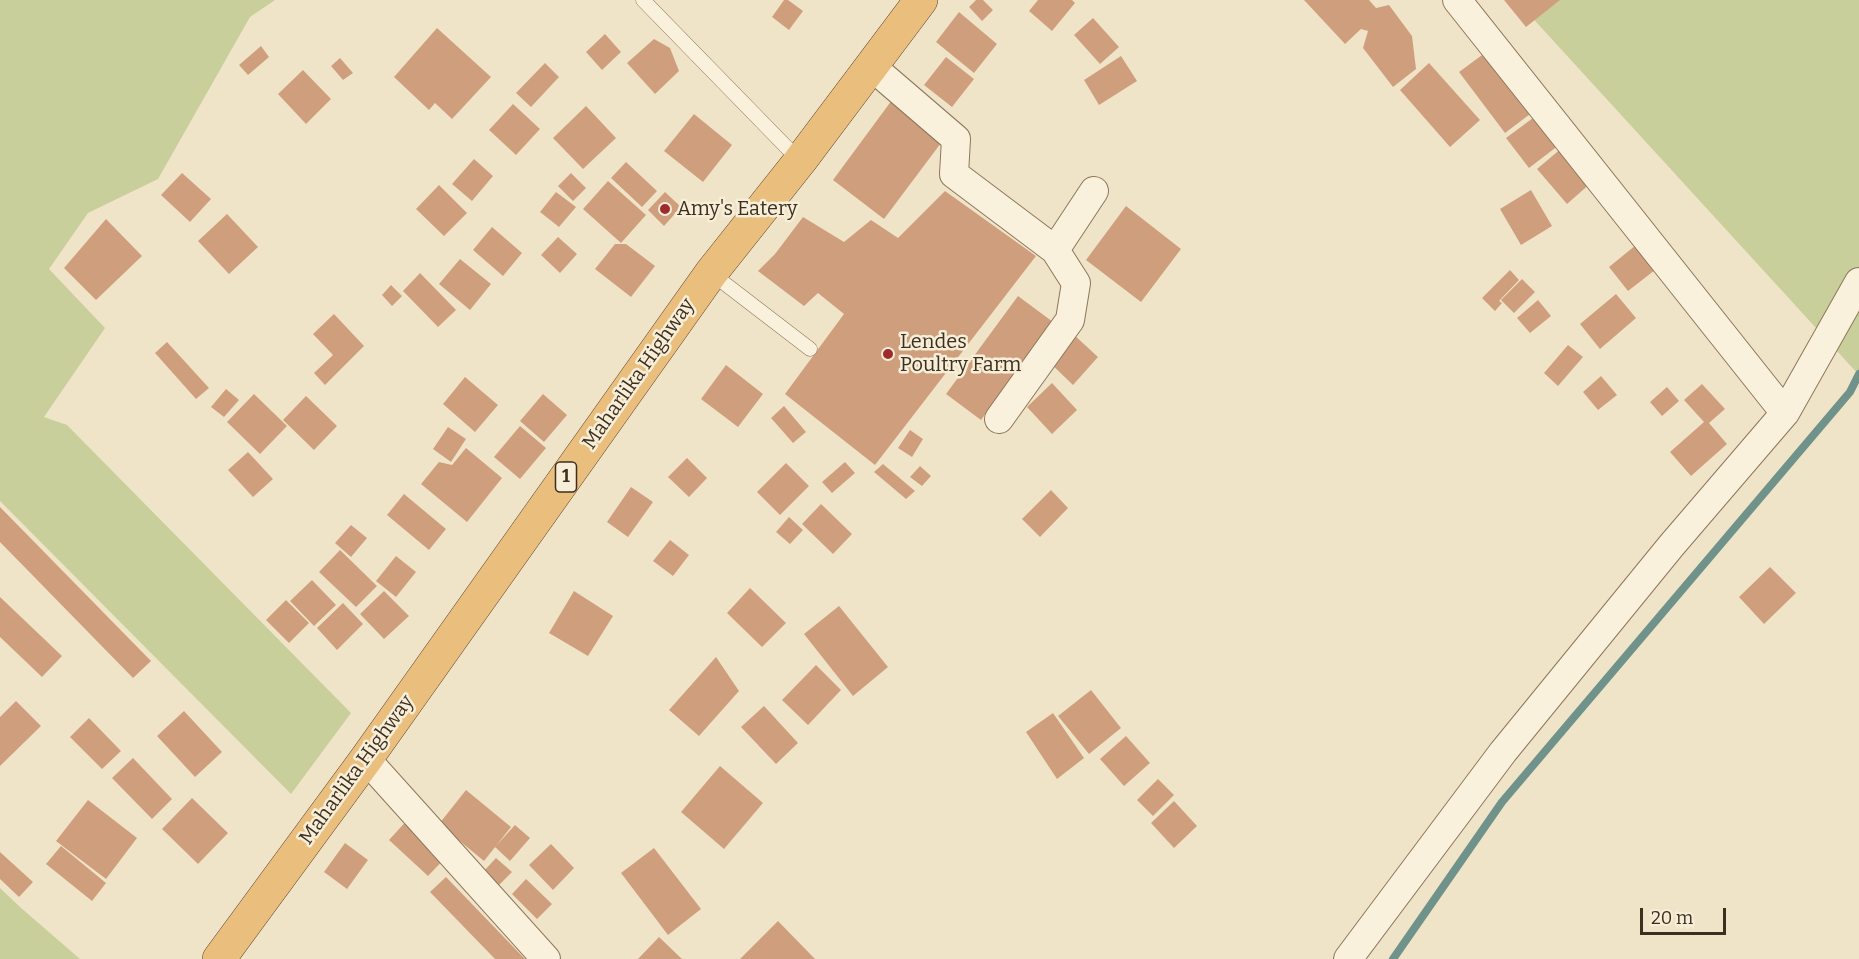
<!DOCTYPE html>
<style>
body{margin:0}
#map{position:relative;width:1859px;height:959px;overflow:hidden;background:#f0e4c8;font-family:Bitter,serif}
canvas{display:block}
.scale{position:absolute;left:1640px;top:908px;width:86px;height:27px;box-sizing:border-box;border:3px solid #3d2e20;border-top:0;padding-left:8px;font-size:18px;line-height:21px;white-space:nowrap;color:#3d2e20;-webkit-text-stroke:4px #f7eed8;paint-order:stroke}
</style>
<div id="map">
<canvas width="1859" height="959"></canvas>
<div class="scale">20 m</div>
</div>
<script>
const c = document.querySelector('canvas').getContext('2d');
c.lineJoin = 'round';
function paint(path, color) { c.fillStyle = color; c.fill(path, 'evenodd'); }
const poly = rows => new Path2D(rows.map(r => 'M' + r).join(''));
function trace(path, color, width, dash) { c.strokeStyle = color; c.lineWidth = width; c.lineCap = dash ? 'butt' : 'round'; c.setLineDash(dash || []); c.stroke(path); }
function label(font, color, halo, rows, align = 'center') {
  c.font = font + ' Bitter,serif'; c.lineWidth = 5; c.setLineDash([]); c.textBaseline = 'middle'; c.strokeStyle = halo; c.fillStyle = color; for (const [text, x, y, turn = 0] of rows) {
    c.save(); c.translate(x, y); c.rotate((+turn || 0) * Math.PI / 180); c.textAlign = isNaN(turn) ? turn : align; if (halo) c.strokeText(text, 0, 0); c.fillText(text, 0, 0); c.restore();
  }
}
paint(poly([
 [0,0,275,0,250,17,158,179,88,213,49,269,105,328,44,417,67,425,351,713,291,794,0,501],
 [1516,0,1859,0,1859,375],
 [0,888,20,907,80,959,0,959]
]), '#c9cf9b');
trace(poly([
 [1393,959,1502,802,1850,392,1859,374]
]), '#6f938a', 8);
paint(poly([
 [784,0,788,0,803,11,789,30,772,17],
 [976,0,983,0,993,10,982,21,969,7],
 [1038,0,1072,0,1075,3,1052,31,1029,11],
 [1304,0,1369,0,1376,8,1389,5,1412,36,1416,69,1393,87,1363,48,1368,31,1361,29,1345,44],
 [1504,0,1560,0,1526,27],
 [959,12,997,44,974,73,936,42],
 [1093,18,1119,47,1100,64,1074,35],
 [437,28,491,77,452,119,435,103,429,110,394,77],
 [605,34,621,52,602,70,586,52],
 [654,39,670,48,679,71,655,94,627,63],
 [261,46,269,57,248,75,239,65],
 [1493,47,1538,108,1505,133,1459,72],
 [1121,56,1137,81,1099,105,1084,80],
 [946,57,974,79,952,107,924,85],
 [340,58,353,73,343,80,331,66],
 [545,63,559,77,531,107,516,93],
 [1429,63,1480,120,1450,147,1400,90],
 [303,70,331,99,306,124,278,94],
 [892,100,944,139,884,219,833,180],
 [513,104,540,129,516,155,489,130],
 [586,106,616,138,583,169,553,138],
 [694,114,732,145,703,182,664,151],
 [1537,115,1559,145,1529,168,1506,138],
 [1563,147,1592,182,1567,204,1537,169],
 [474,159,493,176,472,201,452,184],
 [626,162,657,191,642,207,611,178],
 [182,173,211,199,190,222,161,195],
 [571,173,586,188,573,201,558,186],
 [608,181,646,215,621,243,583,209],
 [439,185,467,213,444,236,416,209],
 [1531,190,1552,226,1521,245,1500,209],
 [945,191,1036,256,875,465,785,394,844,314,818,293,804,306,758,271,775,254,803,217,844,242,871,220,898,238],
 [556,192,576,207,559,227,540,212],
 [665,192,681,207,664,226,648,210],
 [1126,206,1181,249,1141,302,1086,260],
 [227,214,258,247,229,274,198,241],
 [106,219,142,256,96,300,64,268],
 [492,227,522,253,503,276,473,250],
 [558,237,577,254,560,273,541,255],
 [615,244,626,244,655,266,631,297,595,269],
 [1636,245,1655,270,1628,291,1609,267],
 [460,259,491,284,470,310,439,284],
 [1510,270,1519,280,1499,301,1502,303,1495,311,1482,298],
 [420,273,456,310,438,327,403,291],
 [1522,279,1535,292,1514,313,1501,300],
 [391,285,402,296,392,306,382,295],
 [1616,294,1636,318,1600,349,1580,324],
 [1018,296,1053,322,981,420,946,394],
 [1538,300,1551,316,1530,333,1517,318],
 [334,314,364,346,325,385,314,373,333,355,313,334],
 [1072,333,1098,357,1073,385,1047,360],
 [167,342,209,388,196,399,155,353],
 [1568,345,1583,357,1558,386,1544,373],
 [726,365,763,394,738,427,701,399],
 [1601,376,1617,395,1598,410,1583,392],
 [465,377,498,405,475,432,443,404],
 [1052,383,1077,410,1052,434,1027,407],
 [1702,384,1725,409,1709,423,1727,444,1691,476,1670,452,1704,422,1684,400],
 [1667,387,1679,401,1662,416,1650,402],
 [226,389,239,400,224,417,211,407],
 [254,394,287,426,260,454,227,422],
 [543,394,567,415,544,442,520,421],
 [306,396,337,426,314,450,283,420],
 [784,406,806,432,793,443,771,418],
 [520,426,546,448,520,479,494,457],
 [448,427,466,439,451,462,433,449],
 [910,430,923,439,912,457,898,448],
 [466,448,502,478,467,522,421,484,439,462,452,465],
 [248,452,273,479,253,497,228,470],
 [687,458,707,478,689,497,668,477],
 [845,462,855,473,832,493,822,482],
 [786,463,809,486,780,515,757,492],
 [883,464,915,491,906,499,874,472],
 [920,466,931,476,922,486,910,477],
 [631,487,653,502,628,537,607,522],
 [1051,490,1068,508,1040,537,1022,519],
 [404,494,446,529,429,550,387,515],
 [821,504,852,534,833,554,802,524],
 [0,507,151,661,133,678,0,542],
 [789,517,803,530,790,544,776,532],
 [351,525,367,538,351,557,335,543],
 [670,540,689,555,673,576,653,561],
 [340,550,377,586,356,607,319,572],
 [396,556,416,572,396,597,376,581],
 [1770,567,1796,593,1764,624,1739,597],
 [312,580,336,605,314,626,290,601],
 [750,588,786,623,762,647,727,613],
 [384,591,409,616,384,639,360,614],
 [574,591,613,616,588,656,549,633],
 [0,597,62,656,42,677,0,637],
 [286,600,309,623,289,643,266,620],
 [343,603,363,624,337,650,317,628],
 [839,606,888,667,853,696,804,634],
 [716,657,739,691,699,736,669,710],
 [816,665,841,690,808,725,782,700],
 [1091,690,1121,728,1089,754,1058,716],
 [16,701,41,726,0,766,0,717],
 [764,706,798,743,776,764,741,727],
 [184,711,222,752,195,777,157,736],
 [1053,713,1084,758,1057,779,1026,732],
 [89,718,121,751,102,769,70,737],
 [1126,736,1150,763,1124,786,1100,759],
 [133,758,172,799,152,819,112,778],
 [720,766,763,803,724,849,681,812],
 [1158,779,1174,795,1153,816,1137,800],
 [466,790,511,827,484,861,439,824],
 [192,798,228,833,198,864,162,829],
 [88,800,137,838,106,879,56,841],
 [1174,801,1197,826,1174,848,1151,823],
 [410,817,449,854,428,876,389,840],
 [515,825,530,838,510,861,495,847],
 [345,843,368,860,347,889,324,872],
 [551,844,574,868,553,890,529,865],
 [61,846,106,883,92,901,46,864],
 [654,848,701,909,668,935,621,873],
 [0,852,33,882,19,897,0,879],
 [496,858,512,872,498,886,483,872],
 [446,877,525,959,495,959,430,892],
 [526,879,552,904,537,919,512,894],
 [778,921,815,959,740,959],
 [659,937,682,959,638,959]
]), '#cf9f7d');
const service = poly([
 [643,0,800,161],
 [711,273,810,349]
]);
const minor = poly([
 [1457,0,1785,413],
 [871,66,956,139,954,174,1055,250,1094,191],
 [999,419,1070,320,1076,283,1055,250],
 [366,759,546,959],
 [1348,959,1503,752,1671,546,1785,413,1859,282]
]);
const trunk = poly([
 [219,959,366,759,711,273,800,161,921,0]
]);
trace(service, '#8d765c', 15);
trace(minor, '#8d765c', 30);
trace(trunk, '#5b4430', 34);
trace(service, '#faf1dc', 14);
trace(minor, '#faf1dc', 28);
trace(trunk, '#eabe7c', 33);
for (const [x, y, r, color] of [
 [665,209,6,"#9e2a2b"],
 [888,354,6,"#9e2a2b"]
]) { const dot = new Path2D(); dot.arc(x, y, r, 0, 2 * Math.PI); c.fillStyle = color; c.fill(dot); trace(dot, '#f7eed8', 2); }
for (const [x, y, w] of [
 [566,477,21]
]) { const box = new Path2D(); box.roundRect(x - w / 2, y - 15, w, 30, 4.5); c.fillStyle = '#f7eed8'; c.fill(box); trace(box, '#3d2e20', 1.5); }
label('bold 18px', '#3d2e20', null, [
 ["1",566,477]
]);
label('20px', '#3d2e20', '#f7eed8', [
 ["Amy's Eatery",677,209],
 ["Lendes",900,342],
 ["Poultry Farm",900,365]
], 'left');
label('20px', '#3d2e20', '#f7eed8', [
 ["Maharlika Highway",639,374,-55],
 ["Maharlika Highway",357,770,-54]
]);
</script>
